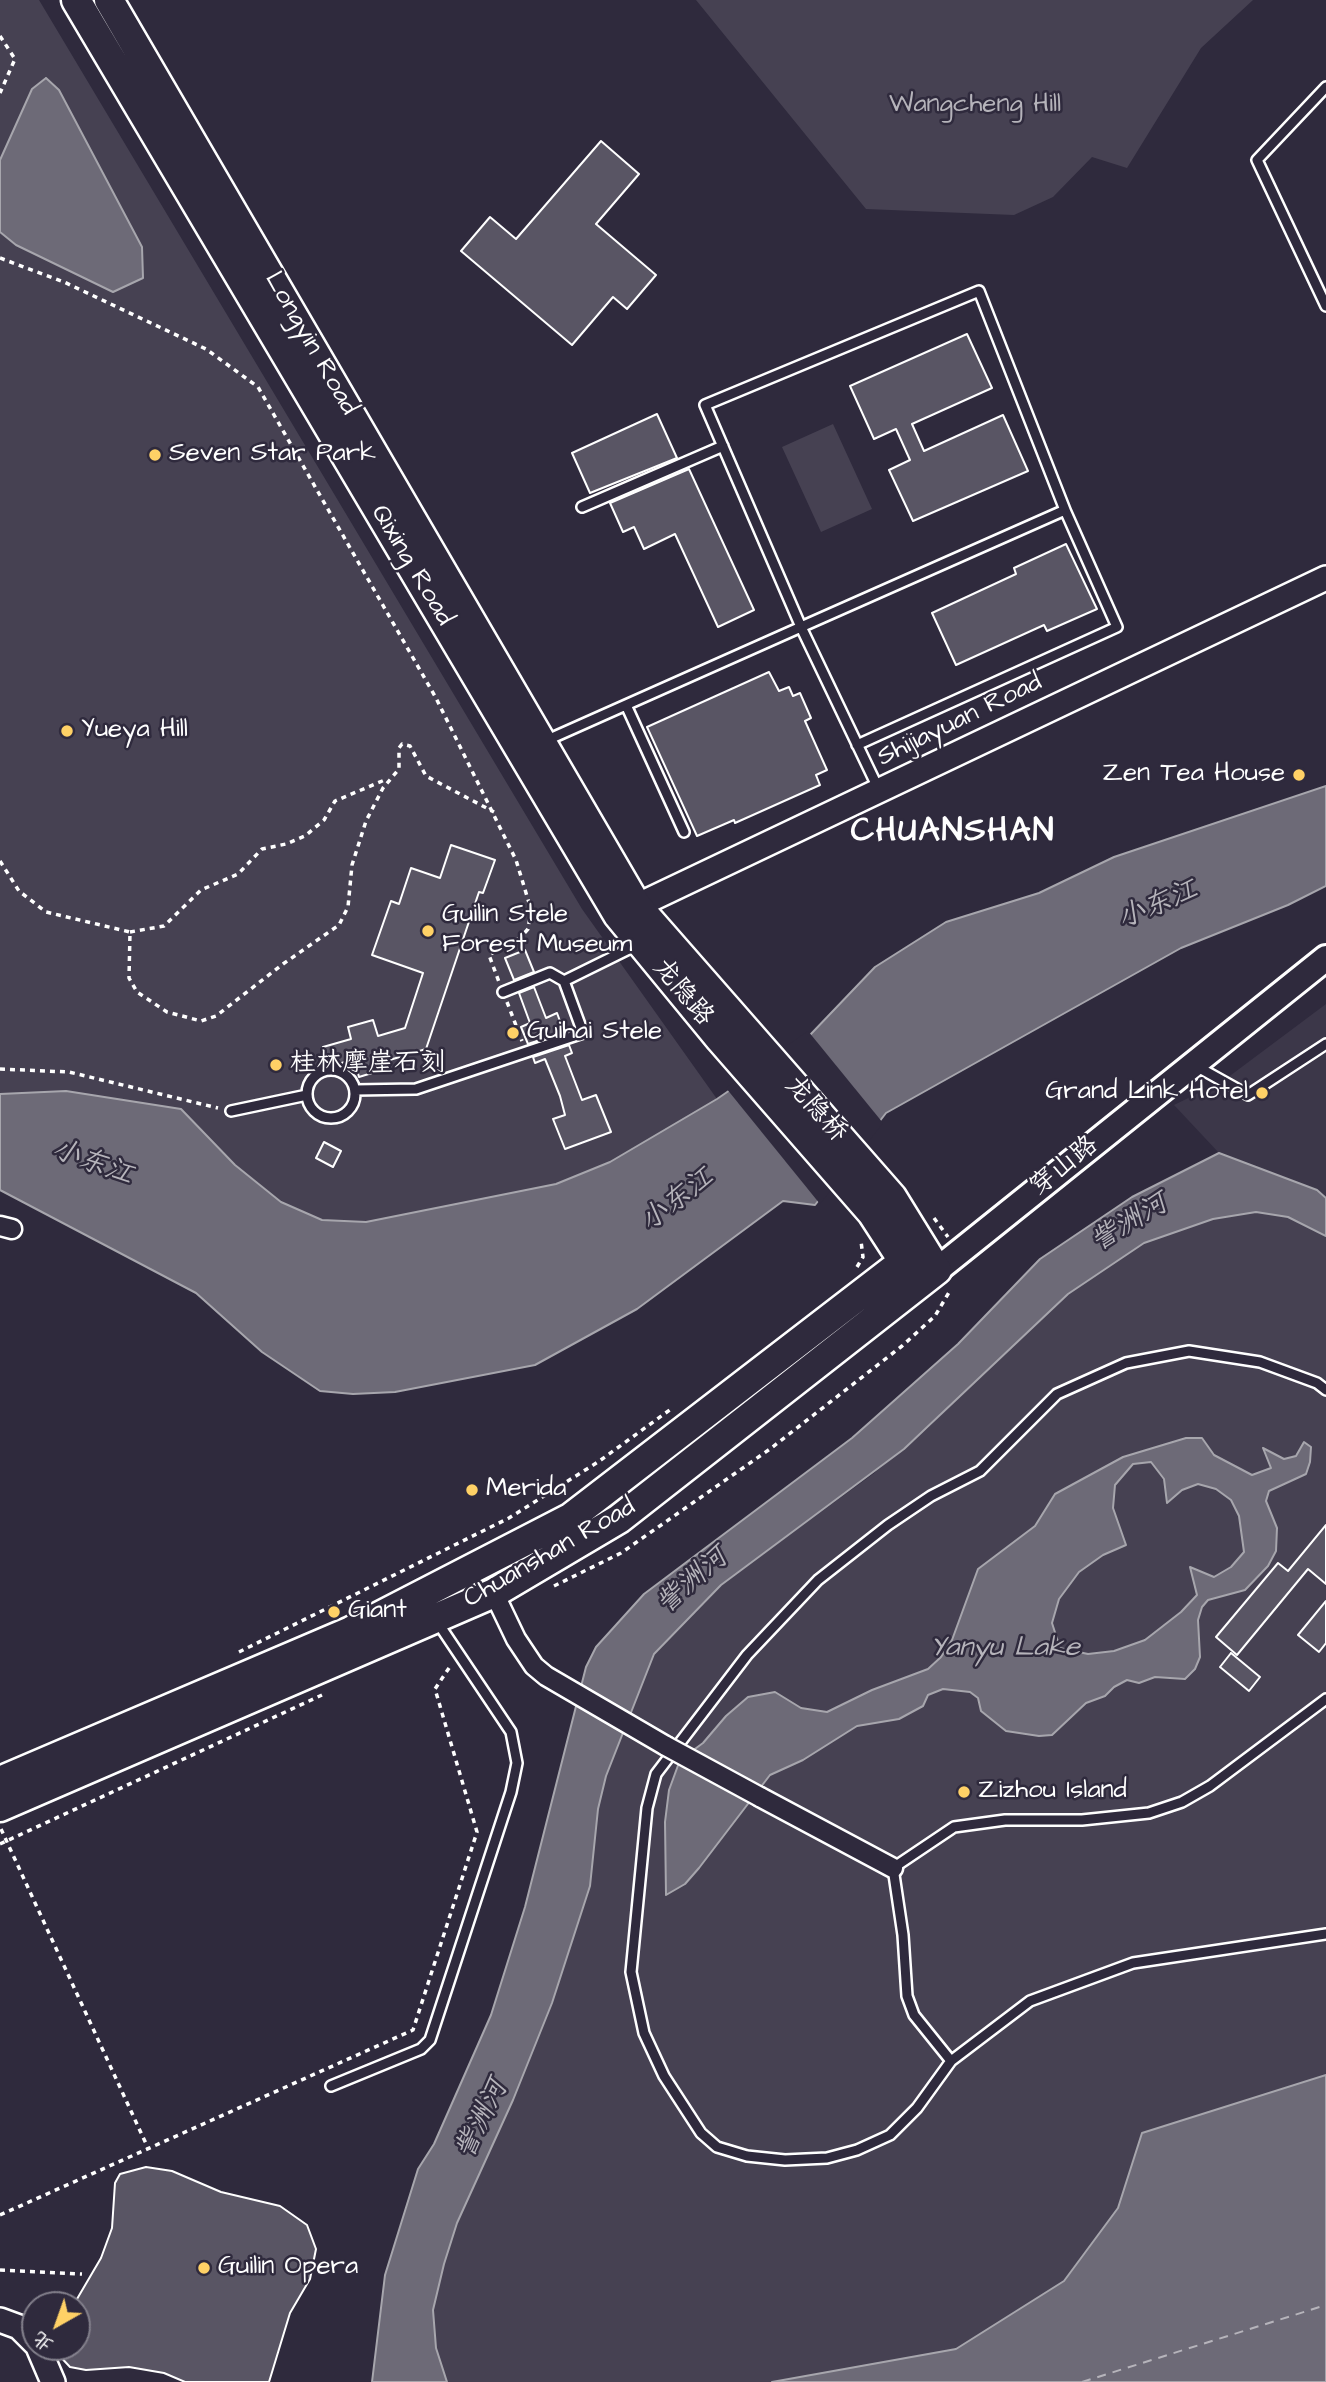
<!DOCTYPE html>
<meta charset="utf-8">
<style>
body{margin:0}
#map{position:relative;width:1326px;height:2382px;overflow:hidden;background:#2f2a3d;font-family:"Architects Daughter","LXGW WenKai TC",sans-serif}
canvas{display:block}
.north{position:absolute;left:21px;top:2291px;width:70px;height:70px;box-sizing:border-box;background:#2f2a3d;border:2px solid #827f8b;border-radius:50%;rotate:220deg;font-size:19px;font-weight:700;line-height:28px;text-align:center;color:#fff}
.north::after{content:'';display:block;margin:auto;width:24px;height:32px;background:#ffd166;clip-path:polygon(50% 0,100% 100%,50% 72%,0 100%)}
</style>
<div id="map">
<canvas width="1326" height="2382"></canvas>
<div class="north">北</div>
</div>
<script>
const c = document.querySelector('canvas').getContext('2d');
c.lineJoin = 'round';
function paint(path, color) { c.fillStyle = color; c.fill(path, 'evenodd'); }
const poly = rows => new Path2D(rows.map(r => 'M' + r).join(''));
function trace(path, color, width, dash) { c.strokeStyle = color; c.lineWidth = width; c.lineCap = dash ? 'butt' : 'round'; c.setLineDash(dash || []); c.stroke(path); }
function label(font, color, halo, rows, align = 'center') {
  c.font = font + ' "Architects Daughter","LXGW WenKai TC",sans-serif'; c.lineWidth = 5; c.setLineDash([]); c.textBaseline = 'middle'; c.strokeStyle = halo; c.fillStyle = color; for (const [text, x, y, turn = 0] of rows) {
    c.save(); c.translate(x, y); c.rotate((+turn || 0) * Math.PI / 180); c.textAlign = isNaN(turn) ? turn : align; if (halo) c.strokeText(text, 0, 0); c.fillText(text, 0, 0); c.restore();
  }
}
paint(poly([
 [1326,1004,1326,1198,1316,1190,1219,1153,1174,1105,1223,1081]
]), '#3c3749');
paint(poly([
 [0,0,39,0,582,909,717,1099,610,1162,556,1184,504,1195,365,1222,322,1220,284,1203,226,1158,181,1109,0,1094],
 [696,0,1253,0,1201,48,1127,168,1092,157,1053,197,1014,215,866,209],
 [833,424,872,509,821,532,782,447],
 [1256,1212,1288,1217,1326,1236,1326,2075,1142,2133,1118,2208,1064,2281,956,2349,772,2382,447,2382,436,2348,433,2310,444,2264,457,2223,513,2100,552,2003,590,1886,598,1809,606,1776,654,1654,721,1585,873,1474,928,1428,1006,1350,1068,1294,1144,1243,1213,1219]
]), '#464152');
const water = poly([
 [46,78,59,90,142,247,143,278,113,292,16,245,0,232,0,160,32,89,46,78],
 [1326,786,1326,886,1288,905,1181,948,886,1113,815,1205,783,1201,637,1309,535,1365,395,1392,353,1394,320,1391,262,1352,196,1293,0,1190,0,1094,66,1091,181,1109,235,1165,281,1202,322,1220,366,1222,556,1184,610,1162,717,1099,810,1035,875,967,946,922,1039,893,1114,857,1326,786],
 [1219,1153,1317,1190,1326,1198,1326,1236,1288,1217,1256,1212,1213,1219,1144,1243,1068,1294,904,1449,721,1585,654,1654,606,1776,598,1809,590,1886,552,2003,513,2100,457,2223,444,2264,433,2310,436,2348,447,2382,372,2382,385,2275,418,2169,434,2144,491,2015,525,1907,586,1667,596,1647,644,1594,852,1438,958,1344,1040,1259,1132,1197,1219,1153],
 [1186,1438,1202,1438,1214,1455,1252,1475,1271,1468,1263,1448,1284,1459,1296,1456,1304,1442,1311,1447,1310,1462,1306,1474,1269,1491,1266,1501,1277,1528,1276,1551,1268,1566,1245,1590,1208,1600,1202,1607,1198,1620,1200,1657,1195,1669,1185,1679,1155,1677,1139,1683,1127,1680,1114,1687,1105,1696,1086,1703,1052,1735,1039,1736,1006,1731,981,1711,978,1698,970,1692,943,1689,928,1695,923,1706,899,1719,857,1726,803,1760,770,1775,699,1868,685,1884,666,1895,665,1822,669,1790,680,1760,703,1743,726,1716,748,1697,775,1692,801,1708,827,1712,872,1690,928,1669,941,1657,952,1640,978,1569,1035,1526,1055,1494,1123,1457,1186,1438],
 [1151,1462,1164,1479,1167,1503,1182,1490,1198,1484,1216,1489,1231,1500,1239,1516,1244,1552,1231,1567,1214,1577,1190,1567,1197,1595,1181,1612,1145,1640,1114,1651,1088,1654,1060,1648,1052,1623,1059,1599,1079,1572,1103,1555,1126,1545,1113,1508,1115,1485,1133,1464,1151,1462],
 [1326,2075,1326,2382,772,2382,956,2349,1064,2281,1118,2208,1142,2133,1326,2075]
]);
paint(water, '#6d6a77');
trace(water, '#a7a6ad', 2);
paint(poly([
 [808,1031,883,1123,820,1204,726,1088]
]), '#2f2a3d');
trace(poly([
 [1082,2382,1326,2305]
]), '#b6b4bb', 2, [9, 7]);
const building = poly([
 [601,141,639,174,596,224,656,275,627,309,613,297,572,345,461,251,490,217,516,239,601,141],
 [967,334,992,388,912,424,924,451,1003,415,1028,471,913,521,889,470,910,460,896,429,874,439,850,386,967,334],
 [657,414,677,458,590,493,572,453,657,414],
 [689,469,754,610,718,627,675,534,644,549,634,527,623,532,610,503,689,469],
 [1066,544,1097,609,1047,631,1044,625,956,665,932,613,1016,574,1014,568,1066,544],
 [769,672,779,691,789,687,793,696,800,693,811,718,805,721,827,770,816,775,820,785,735,823,734,820,697,836,647,727,769,672],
 [451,845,495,860,483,893,479,892,426,1049,383,1062,385,1069,359,1077,354,1059,329,1067,323,1047,351,1039,348,1027,373,1020,378,1036,405,1028,423,973,372,955,391,901,399,904,411,868,440,878,451,845],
 [525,950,534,972,514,980,505,958,525,950],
 [534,987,546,1018,557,1013,564,1032,528,1044,521,1027,530,1023,519,993,534,987],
 [569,1045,572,1053,565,1056,582,1100,596,1095,611,1132,565,1149,553,1119,565,1115,560,1096,545,1059,535,1063,533,1057,569,1045],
 [324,1142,341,1151,333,1167,316,1158,324,1142],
 [1326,1525,1326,1584,1308,1569,1237,1655,1216,1637,1278,1563,1288,1571,1326,1525],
 [1326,1601,1326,1643,1319,1652,1298,1635,1326,1601],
 [1231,1653,1260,1677,1249,1691,1220,1667,1231,1653],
 [146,2167,172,2171,221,2192,280,2206,307,2225,316,2249,310,2279,290,2313,269,2382,185,2382,164,2373,129,2367,86,2370,70,2367,56,2352,53,2347,77,2347,77,2299,101,2258,112,2228,115,2183,120,2174,146,2167]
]);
paint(building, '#595564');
trace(building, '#fff', 2);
const service = poly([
 [1326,87,1257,160,1326,306],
 [582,507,723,446],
 [626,705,684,832],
 [545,741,801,627,1065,510,979,291,705,405,801,627,879,790],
 [857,745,1117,627,1065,510],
 [503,992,550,973,564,981],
 [1196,1066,1248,1095,1326,1044],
 '307 1094a24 24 0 1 1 48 0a24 24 0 1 1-48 0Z',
 [355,1090,416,1089,583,1033,564,981,639,944],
 [231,1111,307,1095],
 [1326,1390,1317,1383,1260,1362,1189,1351,1126,1363,1057,1394,980,1471,931,1496,888,1525,818,1580,747,1655,656,1774,647,1808,631,1972,644,2033,664,2076,701,2133,717,2147,747,2156,785,2160,827,2158,857,2150,890,2135,917,2108,951,2061,1030,2001,1133,1963,1326,1934],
 [951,2061,914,2015,907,1996,903,1935,893,1868,954,1827,1005,1820,1082,1820,1149,1813,1182,1802,1210,1786,1326,1699],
 [331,2086,421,2049,430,2040,511,1792,517,1763,511,1732,436,1620]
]);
const minor = poly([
 [0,1226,12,1229],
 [494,1593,516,1639,534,1666,546,1676,666,1746],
 [760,1797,893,1868]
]);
const tertiary = poly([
 [624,912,1326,578],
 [0,2320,19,2327,35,2343],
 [38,2347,53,2382]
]);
const secondary = poly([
 [937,1270,1326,958]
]);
const primary = poly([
 [76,0,618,915,720,1039,872,1213,918,1284],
 [0,1781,351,1631,570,1518,917,1251],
 [0,1807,494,1593,619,1519,937,1270,892,1197,637,906,109,0]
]);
trace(service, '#fff', 14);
trace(minor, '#fff', 23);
trace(tertiary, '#fff', 28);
trace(secondary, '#fff', 30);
trace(primary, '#fff', 33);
trace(poly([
 [0,36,15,59,0,93],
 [0,258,64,282,206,349,258,387,436,698,516,860,530,906,530,917,528,929,520,938,489,955,499,982],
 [0,861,19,891,46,912,130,932,129,978,137,992,167,1012,201,1021,216,1016,283,964,339,925,348,907,352,865,366,821,383,788,399,769,399,748,402,744,410,746,426,776,494,812],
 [130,932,164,926,201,890,238,874,262,849,286,844,305,836,324,820,335,801,387,779],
 [507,1002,522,1041],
 [0,1069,69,1072,218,1108],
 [934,1218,948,1237],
 [857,1267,863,1257,861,1241],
 [554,1586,621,1553,770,1449,902,1346,935,1316,951,1289],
 [239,1652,509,1518,598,1462,671,1409],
 [1,1829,148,2148],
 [0,1844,322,1695],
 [0,2215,413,2030,477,1832,435,1689,451,1665],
 [0,2270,82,2274]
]), '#fff', 3.5, [5, 5]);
trace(service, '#2f2a3d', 9);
trace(minor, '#2f2a3d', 18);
trace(tertiary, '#2f2a3d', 23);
trace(secondary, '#2f2a3d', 24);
trace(primary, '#2f2a3d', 28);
const minorBridge = poly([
 [666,1746,760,1797]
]);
trace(minorBridge, '#fff', 23, []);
trace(minorBridge, '#2f2a3d', 18);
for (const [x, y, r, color] of [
 [155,455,7,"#ffd166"],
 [67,731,7,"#ffd166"],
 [1299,775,7,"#ffd166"],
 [428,931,7,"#ffd166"],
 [513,1033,7,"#ffd166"],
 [276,1065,7,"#ffd166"],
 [1262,1093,7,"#ffd166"],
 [472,1490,7,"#ffd166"],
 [334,1612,7,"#ffd166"],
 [964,1792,7,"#ffd166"],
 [204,2268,7,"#ffd166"]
]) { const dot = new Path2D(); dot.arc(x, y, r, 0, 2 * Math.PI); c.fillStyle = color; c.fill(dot); trace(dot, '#2f2a3d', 2.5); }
label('26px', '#b5b3ba', '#2f2a3d', [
 ["Wangcheng Hill",975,106]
]);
label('26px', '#fff', '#2f2a3d', [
 ["Longyin Road",310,344,60],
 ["Qixing Road",411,566,59],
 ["Shijiayuan Road",960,721,-26],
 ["龙隐路",682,993,50],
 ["龙隐桥",815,1110,48],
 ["穿山路",1065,1167,-39],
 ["Chuanshan Road",550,1554,-30]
]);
label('26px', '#fff', '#2f2a3d', [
 ["Seven Star Park",169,455],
 ["Yueya Hill",81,731],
 ["Zen Tea House",1285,775,"right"],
 ["Guilin Stele",442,916],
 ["Forest Museum",442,946],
 ["Guihai Stele",527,1033],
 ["桂林摩崖石刻",290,1065],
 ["Grand Link Hotel",1248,1093,"right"],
 ["Merida",486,1490],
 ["Giant",348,1612],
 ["Zizhou Island",978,1792],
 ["Guilin Opera",218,2268]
], 'left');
label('italic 28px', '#b6b4bb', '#2f2a3d', [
 ["小东江",1158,906,-23],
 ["小东江",92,1164,20],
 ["小东江",678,1201,-38],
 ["訾洲河",1130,1224,-31],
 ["訾洲河",693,1582,-41],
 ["Yanyu Lake",1005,1649],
 ["訾洲河",483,2120,-64]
]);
c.letterSpacing = '2px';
label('bold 33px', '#fff', '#2f2a3d', [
 ["CHUANSHAN",953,833]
]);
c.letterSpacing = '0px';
</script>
